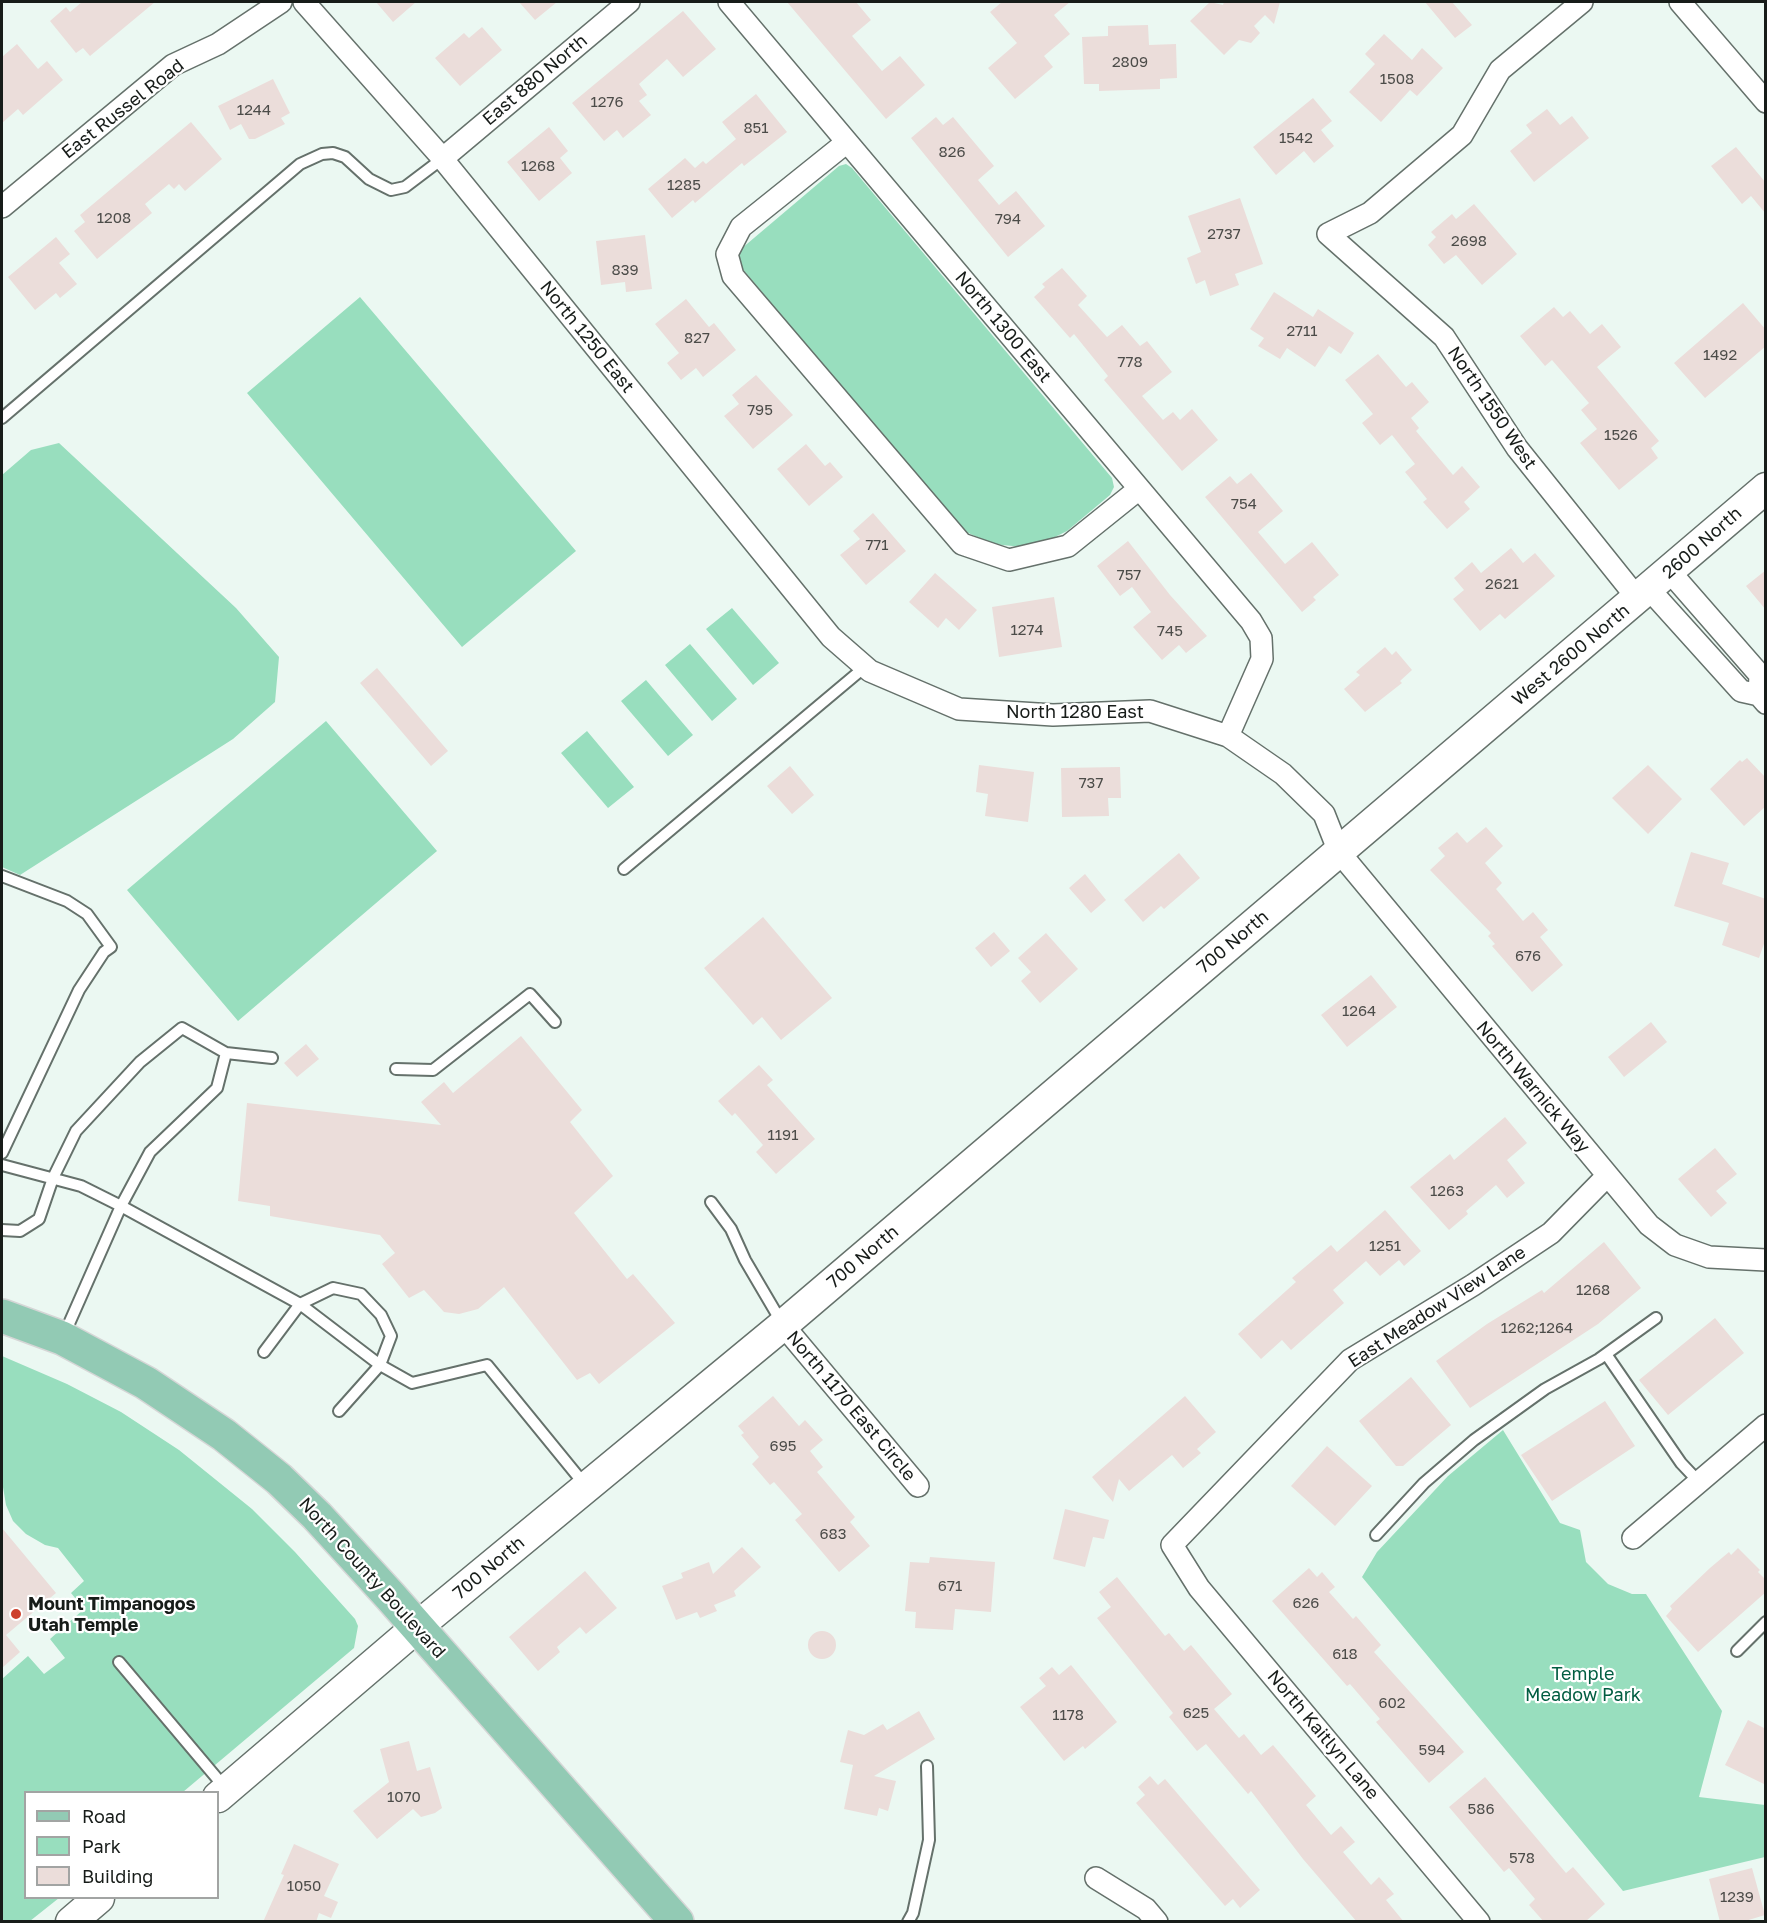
<!DOCTYPE html>
<style>
body{margin:0}
#map{position:relative;width:1767px;height:1923px;overflow:hidden;background:#ebf8f2;font-family:"Golos Text",sans-serif}
canvas{display:block}
.frame{position:absolute;inset:0;border:3px solid #171c19;pointer-events:none}
.legend{position:absolute;left:24px;top:1791px;width:195px;height:108px;box-sizing:border-box;background:#fff;border:2px solid #a2a4a3;margin:0;padding:8px 10px;list-style:none;font-size:18px;color:#171c19}
.legend li{display:flex;align-items:center;gap:12px;height:30px}
.legend b{width:30px;border:2px solid #a2a4a3}
</style>
<div id="map">
<canvas width="1767" height="1923"></canvas>
<div class="frame"></div>
<ul class="legend">
<li><b style="height:8px;background:#92cab4"></b>Road</li>
<li><b style="height:16px;background:#98debe"></b>Park</li>
<li><b style="height:16px;background:#ebddda"></b>Building</li>
</ul>
</div>
<script>
const c = document.querySelector('canvas').getContext('2d');
c.lineJoin = 'round';
function paint(path, color) { c.fillStyle = color; c.fill(path, 'evenodd'); }
const poly = rows => new Path2D(rows.map(r => 'M' + r).join(''));
function trace(path, color, width, dash) { c.strokeStyle = color; c.lineWidth = width; c.lineCap = dash ? 'butt' : 'round'; c.setLineDash(dash || []); c.stroke(path); }
function label(font, color, halo, rows, align = 'center') {
  c.font = font + ' "Golos Text",sans-serif'; c.lineWidth = 4.5; c.setLineDash([]); c.textBaseline = 'middle'; c.strokeStyle = halo; c.fillStyle = color; for (const [text, x, y, turn = 0] of rows) {
    c.save(); c.translate(x, y); c.rotate((+turn || 0) * Math.PI / 180); c.textAlign = isNaN(turn) ? turn : align; if (halo) c.strokeText(text, 0, 0); c.fillText(text, 0, 0); c.restore();
  }
}
paint(poly([
 [846,164,852,168,1112,478,1114,487,1110,495,1067,531,1047,541,1022,547,993,544,966,532,947,514,741,267,738,258,741,249,839,166],
 [360,297,576,551,462,647,247,393],
 [59,443,236,608,279,657,275,702,233,739,20,875,2,867,2,475,31,450],
 [732,608,779,663,753,685,706,629],
 [690,644,737,699,712,721,665,665],
 [646,680,693,735,668,756,621,701],
 [326,721,437,851,238,1021,127,890],
 [587,731,634,787,608,808,561,753],
 [2,1356,67,1384,121,1412,179,1450,252,1509,295,1552,355,1619,358,1626,354,1648,183,1792,26,1792,26,1898,59,1898,30,1921,2,1921,2,1679,28,1656,44,1674,65,1658,50,1639,84,1609,71,1593,84,1581,58,1548,45,1545,26,1534,13,1521,6,1505,2,1481],
 [1503,1430,1560,1523,1580,1530,1586,1562,1608,1584,1632,1594,1646,1594,1722,1711,1699,1797,1765,1805,1765,1857,1623,1891,1362,1577,1377,1552,1448,1476]
]), '#98debe');
paint(poly([
 [82,2,155,2,90,56,83,48,76,53,50,21,66,7,70,12],
 [376,2,416,2,393,22],
 [519,2,557,2,535,20],
 [787,2,856,2,871,20,852,36,882,71,900,56,925,85,886,119],
 [1002,2,1070,2,1054,15,1070,34,1044,56,1053,67,1015,99,988,68,1017,43,990,12],
 [1210,2,1223,5,1224,2,1280,2,1274,24,1265,15,1254,26,1260,33,1251,43,1239,40,1224,55,1190,21],
 [1425,2,1452,2,1472,25,1455,38],
 [683,11,716,49,683,77,667,59,639,84,647,95,639,101,651,115,623,138,617,130,604,141,572,103],
 [1148,25,1149,45,1176,44,1177,78,1160,79,1160,89,1099,91,1099,84,1084,84,1082,37,1108,36,1108,26],
 [482,27,502,50,460,86,435,58,464,33,469,38],
 [1384,34,1412,60,1422,48,1443,68,1417,96,1410,90,1381,122,1349,92,1375,64,1365,54],
 [17,44,38,69,47,61,63,80,23,115,18,109,2,123,2,57],
 [273,79,290,113,281,118,285,124,255,139,249,139,241,124,230,130,218,106],
 [756,94,787,132,744,166,742,163,695,203,693,200,672,218,648,189,685,158,695,168,703,161,706,164,736,139,722,122],
 [1313,98,1332,121,1321,130,1334,146,1314,163,1304,151,1276,175,1253,147],
 [1547,109,1560,125,1572,116,1589,138,1534,182,1510,151,1532,133,1526,125],
 [936,117,943,125,953,117,994,166,978,180,999,205,1016,191,1045,226,1008,257,911,138],
 [191,122,222,159,185,191,179,184,174,189,169,184,145,204,152,213,97,259,74,231,85,222,80,215],
 [549,127,568,151,560,158,572,173,539,201,507,162],
 [1736,147,1766,183,1766,214,1751,196,1742,204,1711,166],
 [1240,198,1263,264,1235,274,1239,285,1210,296,1205,280,1196,284,1187,258,1201,252,1188,216],
 [1474,204,1517,254,1482,285,1456,255,1444,264,1428,245,1436,237,1431,232,1452,214,1456,219],
 [645,235,652,289,626,292,625,282,601,285,596,241],
 [56,237,70,254,59,263,77,284,60,298,56,293,35,310,8,277],
 [1062,268,1087,296,1078,305,1107,337,1122,325,1140,346,1147,341,1172,372,1142,396,1163,420,1173,412,1180,420,1192,409,1218,440,1182,471,1104,380,1108,376,1074,334,1070,338,1034,297,1045,287,1042,284],
 [1274,292,1313,317,1318,309,1354,333,1341,354,1329,346,1315,367,1287,348,1280,359,1258,346,1264,338,1250,329],
 [686,299,709,327,714,323,736,350,703,377,696,368,681,380,667,363,679,353,655,324],
 [1743,303,1766,330,1766,346,1705,398,1674,363],
 [1554,307,1563,317,1570,311,1590,334,1602,324,1621,347,1597,367,1659,441,1651,448,1658,458,1619,490,1580,443,1597,429,1581,410,1589,403,1552,360,1545,366,1520,336],
 [1378,354,1406,387,1412,382,1429,402,1411,418,1419,428,1416,431,1453,475,1462,466,1480,487,1464,502,1470,509,1447,529,1423,502,1427,499,1405,472,1415,464,1392,435,1380,445,1362,423,1373,414,1345,380],
 [756,375,793,415,753,449,724,416,739,404,732,395],
 [806,444,825,466,830,462,843,477,809,506,777,469],
 [1251,473,1283,511,1258,532,1285,564,1312,542,1339,575,1313,597,1316,600,1302,612,1205,497,1230,476,1237,484],
 [873,513,906,551,866,585,840,555,860,539,853,531],
 [1128,541,1170,595,1207,636,1186,653,1179,645,1162,660,1133,627,1151,612,1132,587,1120,596,1097,566],
 [1511,548,1523,563,1535,553,1555,576,1505,619,1500,614,1480,631,1453,599,1464,590,1454,578,1472,562,1481,573],
 [1766,570,1766,610,1746,586],
 [935,573,977,610,959,630,946,618,938,628,909,602],
 [1054,597,1062,647,999,657,992,607],
 [1385,647,1392,655,1396,651,1412,670,1400,681,1402,683,1365,712,1344,689,1360,675,1356,672],
 [377,668,448,751,431,766,360,683],
 [1747,758,1766,778,1766,806,1744,826,1710,789,1740,760,1742,762],
 [979,765,1034,772,1028,822,985,816,988,794,976,792],
 [1648,765,1682,799,1648,834,1612,798],
 [790,766,814,795,792,814,767,786],
 [1120,767,1121,798,1108,798,1109,816,1062,817,1061,768],
 [1486,827,1503,846,1485,863,1502,883,1496,889,1523,921,1533,912,1548,930,1540,937,1563,965,1532,992,1492,946,1495,944,1488,936,1491,933,1430,870,1445,856,1438,848,1457,832,1467,843],
 [1691,852,1729,863,1722,884,1766,899,1766,938,1759,958,1722,945,1729,923,1674,906],
 [1179,853,1200,878,1164,909,1161,906,1143,922,1124,900],
 [1085,874,1106,900,1091,913,1069,888],
 [763,917,832,998,781,1040,762,1017,753,1025,704,968],
 [994,932,1010,951,991,967,975,948],
 [1046,933,1078,969,1040,1003,1021,981,1031,972,1018,958],
 [1371,975,1397,1007,1347,1047,1321,1015],
 [1651,1022,1667,1042,1624,1077,1608,1057],
 [521,1036,582,1110,570,1122,613,1176,574,1213,627,1279,633,1274,675,1323,599,1384,590,1373,577,1380,504,1287,478,1309,459,1314,444,1312,424,1290,409,1298,382,1264,395,1253,380,1235,270,1216,270,1206,238,1201,247,1103,441,1125,421,1102,444,1082,453,1093],
 [306,1044,319,1059,297,1077,284,1063],
 [759,1065,773,1080,767,1085,815,1139,776,1174,756,1152,763,1145,735,1113,732,1116,718,1101],
 [1505,1117,1527,1143,1507,1160,1525,1183,1507,1198,1496,1185,1466,1211,1468,1214,1449,1230,1410,1187,1450,1154,1454,1160],
 [1715,1148,1737,1174,1716,1191,1727,1203,1711,1217,1678,1179],
 [1385,1210,1421,1251,1404,1266,1399,1260,1380,1276,1366,1261,1333,1290,1344,1303,1291,1350,1282,1340,1261,1359,1238,1334,1296,1282,1292,1278,1331,1245,1337,1252],
 [1604,1242,1641,1288,1598,1324,1470,1408,1436,1361,1487,1324,1542,1290,1544,1293],
 [1715,1318,1744,1353,1668,1415,1639,1380],
 [1411,1377,1451,1425,1403,1466,1396,1466,1359,1421],
 [773,1396,799,1426,805,1420,823,1440,810,1451,823,1467,817,1472,855,1517,850,1522,870,1546,839,1572,795,1520,802,1514,774,1482,770,1485,752,1464,759,1457,741,1435,744,1433,738,1426],
 [1185,1396,1216,1432,1197,1449,1201,1453,1183,1468,1172,1455,1129,1491,1119,1479,1113,1502,1092,1477],
 [1605,1401,1635,1446,1552,1501,1521,1455],
 [1327,1446,1372,1486,1335,1526,1291,1486],
 [1065,1509,1109,1520,1104,1539,1093,1537,1085,1567,1053,1559],
 [2,1528,56,1593,6,1635,20,1652,2,1668],
 [742,1547,761,1567,734,1591,736,1596,714,1605,717,1611,700,1618,697,1612,676,1620,662,1586,683,1578,681,1573,709,1562,713,1574],
 [1738,1548,1760,1570,1758,1572,1766,1580,1766,1592,1698,1652,1666,1616,1672,1609,1670,1606,1710,1568,1729,1552,1731,1555],
 [930,1557,995,1562,991,1612,955,1609,953,1630,915,1628,916,1612,905,1611,910,1562,929,1563],
 [1309,1568,1317,1577,1322,1572,1335,1587,1329,1592,1353,1619,1356,1616,1381,1645,1374,1652,1464,1752,1429,1783,1376,1722,1380,1719,1350,1684,1347,1686,1272,1601],
 [585,1571,617,1608,586,1634,580,1627,557,1647,560,1652,538,1671,509,1637],
 [1117,1577,1165,1636,1169,1633,1184,1651,1191,1645,1232,1694,1214,1709,1239,1738,1244,1734,1261,1755,1273,1745,1316,1796,1306,1805,1331,1835,1341,1826,1355,1842,1343,1852,1371,1885,1379,1877,1394,1894,1386,1900,1404,1922,1357,1922,1303,1859,1251,1791,1248,1794,1206,1744,1197,1751,1169,1717,1173,1713,1097,1618,1111,1607,1099,1592],
 '808 1645a14 14 0 1 1 28 0a14 14 0 1 1-28 0Z',
 [1071,1665,1117,1722,1085,1749,1083,1746,1064,1761,1020,1707,1046,1686,1039,1678,1052,1667,1059,1675],
 [919,1711,935,1739,874,1776,896,1781,888,1811,879,1808,877,1816,844,1809,853,1765,840,1762,848,1730,864,1735,883,1724,887,1730],
 [1748,1720,1766,1729,1766,1785,1725,1765],
 [409,1741,417,1771,430,1767,442,1808,435,1813,421,1817,413,1809,377,1839,353,1811,389,1782,380,1749],
 [1150,1776,1158,1785,1165,1779,1260,1890,1240,1908,1233,1899,1225,1906,1136,1803,1145,1795,1138,1787],
 [1485,1777,1566,1873,1573,1867,1605,1904,1585,1922,1544,1922,1529,1905,1535,1899,1509,1868,1504,1872,1449,1807],
 [294,1844,339,1864,324,1896,338,1902,331,1918,319,1913,316,1922,263,1922,284,1875,281,1874],
 [1752,1868,1765,1915,1742,1922,1720,1922,1709,1879]
]), '#ebddda');
const lane = poly([
 [2,418,300,164,322,154,333,153,345,157,369,179,391,190,405,187,442,159],
 [624,869,866,666],
 [2,876,67,901,87,914,111,947,104,952,79,990,2,1153],
 [226,1053,272,1058],
 [396,1069,433,1070,530,994,555,1022],
 [2,1165,81,1186,121,1206,300,1304,380,1365,412,1383,487,1365,585,1485],
 [711,1202,731,1229,745,1260,782,1323],
 [2,1230,20,1231,39,1219,53,1178,76,1131,140,1062,182,1028,226,1053,217,1088,150,1152,121,1206,64,1335],
 [264,1352,300,1304,333,1288,361,1294,381,1315,391,1336,380,1365,339,1411],
 [1606,1354,1681,1463,1698,1481],
 [1376,1535,1424,1483,1474,1440,1545,1389,1599,1359,1656,1318],
 [1737,1651,1766,1622],
 [119,1662,226,1789],
 [908,1922,913,1913,929,1840,927,1766]
]);
const street = poly([
 [304,2,437,152,831,637,870,671,959,709,1053,715,1150,711,1228,736,1283,774,1324,814,1339,852,1649,1225,1675,1245,1709,1257,1766,1260],
 [729,2,1251,621,1261,638,1262,659,1228,736],
 [1582,2,1500,70,1462,135,1370,213,1328,234,1444,337,1517,448,1638,599],
 [1680,2,1766,102],
 [847,142,741,227,727,254,733,276,962,544,1009,560,1068,546,1139,489],
 [442,159,629,2],
 [2,207,173,65,218,44,281,2],
 [1670,572,1760,675,1759,695],
 [1649,589,1741,691,1759,695,1766,703],
 [783,1325,918,1486],
 [1633,1538,1766,1425],
 [1096,1878,1146,1909,1157,1922],
 [1479,1922,1199,1588,1172,1545,1350,1360,1473,1285,1551,1233,1607,1176]
]);
const secondary = poly([
 [218,1797,417,1627,783,1325,1766,488],
 [71,1922,99,1898]
]);
const primary = poly([
 [2,1316,62,1338,146,1383,224,1435,279,1479,317,1516,391,1597,677,1922]
]);
trace(lane, '#65716b', 14);
trace(street, '#65716b', 24);
trace(secondary, '#65716b', 33);
trace(primary, '#d5d6d6', 36);
trace(lane, '#fff', 10);
trace(street, '#fff', 21);
trace(secondary, '#fff', 30);
trace(primary, '#92cab4', 33);
for (const [x, y, r, color] of [
 [16,1614,6,"#cd412e"]
]) { const dot = new Path2D(); dot.arc(x, y, r, 0, 2 * Math.PI); c.fillStyle = color; c.fill(dot); trace(dot, '#fff', 2); }
label('15px', '#4c4c49', null, [
 ["2809",1130,62],
 ["1508",1397,79],
 ["1276",607,102],
 ["1244",254,110],
 ["851",756,128],
 ["1542",1296,138],
 ["826",952,152],
 ["1268",538,166],
 ["1285",684,185],
 ["1208",114,218],
 ["794",1008,219],
 ["2737",1224,234],
 ["2698",1469,241],
 ["839",625,270],
 ["2711",1302,331],
 ["827",697,338],
 ["1492",1720,355],
 ["778",1130,362],
 ["795",760,410],
 ["1526",1621,435],
 ["754",1244,504],
 ["771",877,545],
 ["757",1129,575],
 ["2621",1502,584],
 ["1274",1027,630],
 ["745",1170,631],
 ["737",1091,783],
 ["676",1528,956],
 ["1264",1359,1011],
 ["1191",783,1135],
 ["1263",1447,1191],
 ["1251",1385,1246],
 ["1268",1593,1290],
 ["1262;1264",1537,1328],
 ["695",783,1446],
 ["683",833,1534],
 ["671",950,1586],
 ["626",1306,1603],
 ["618",1345,1654],
 ["602",1392,1703],
 ["625",1196,1713],
 ["1178",1068,1715],
 ["594",1432,1750],
 ["1070",404,1797],
 ["586",1481,1809],
 ["578",1522,1858],
 ["1050",304,1886],
 ["1239",1737,1897]
]);
label('18px', '#171c19', '#fff', [
 ["East 880 North",535,80,-40],
 ["East Russel Road",123,109,-38],
 ["North 1300 East",1003,327,50],
 ["North 1250 East",587,337,51],
 ["North 1550 West",1492,408,56],
 ["2600 North",1702,543,-41],
 ["West 2600 North",1571,655,-40],
 ["North 1280 East",1075,712],
 ["700 North",1233,942,-40],
 ["North Warnick Way",1533,1087,50],
 ["700 North",863,1257,-40],
 ["East Meadow View Lane",1437,1307,-33],
 ["North 1170 East Circle",851,1406,50],
 ["700 North",489,1568,-40],
 ["North County Boulevard",372,1578,48],
 ["North Kaitlyn Lane",1323,1735,50]
]);
label('bold 18px', '#171c19', '#fff', [
 ["Mount Timpanogos",28,1604],
 ["Utah Temple",28,1625]
], 'left');
label('18px', '#015d41', '#fff', [
 ["Temple",1583,1674],
 ["Meadow Park",1583,1695]
]);
</script>
